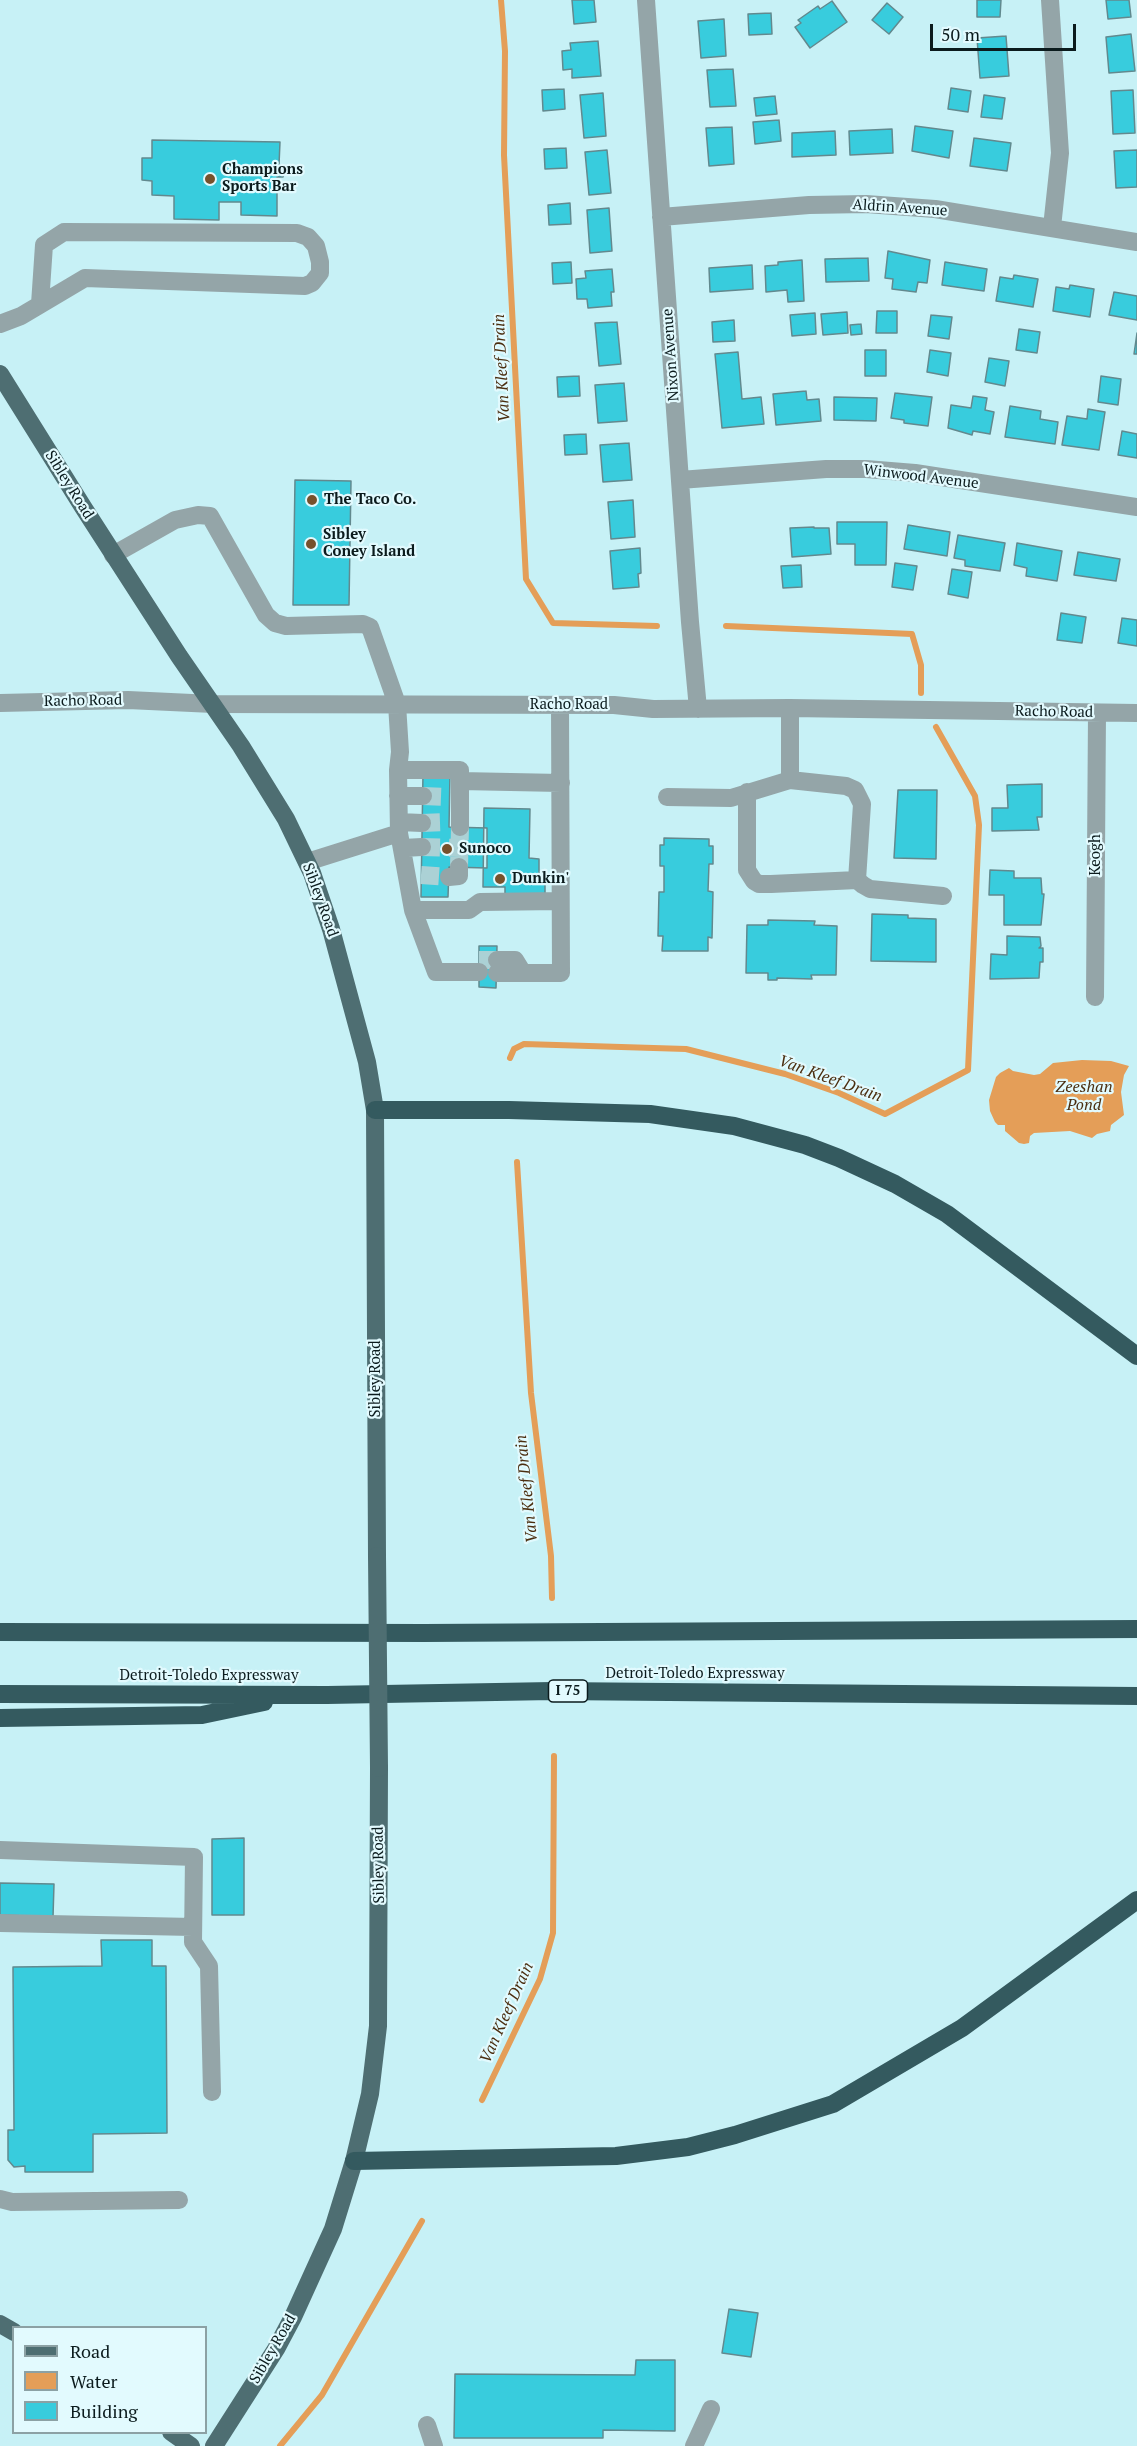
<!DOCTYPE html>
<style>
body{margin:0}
#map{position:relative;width:1137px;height:2446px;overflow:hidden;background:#c7f1f6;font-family:"PT Serif",serif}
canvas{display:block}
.legend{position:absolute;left:12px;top:2326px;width:195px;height:108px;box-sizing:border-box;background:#e2fafe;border:2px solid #8ca1a4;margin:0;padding:8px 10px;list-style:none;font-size:18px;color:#0b1b1d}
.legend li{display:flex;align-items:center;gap:12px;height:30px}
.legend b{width:30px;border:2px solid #8ca1a4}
.scale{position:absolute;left:930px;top:24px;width:146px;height:27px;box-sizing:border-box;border:3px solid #0b1b1d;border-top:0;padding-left:8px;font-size:18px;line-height:21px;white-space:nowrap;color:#0b1b1d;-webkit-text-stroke:4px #e2fafe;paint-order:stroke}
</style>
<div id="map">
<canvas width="1137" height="2446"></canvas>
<ul class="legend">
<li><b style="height:8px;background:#4e6e72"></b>Road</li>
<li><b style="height:16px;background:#e49e58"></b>Water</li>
<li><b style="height:16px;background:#38ccdd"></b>Building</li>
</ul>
<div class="scale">50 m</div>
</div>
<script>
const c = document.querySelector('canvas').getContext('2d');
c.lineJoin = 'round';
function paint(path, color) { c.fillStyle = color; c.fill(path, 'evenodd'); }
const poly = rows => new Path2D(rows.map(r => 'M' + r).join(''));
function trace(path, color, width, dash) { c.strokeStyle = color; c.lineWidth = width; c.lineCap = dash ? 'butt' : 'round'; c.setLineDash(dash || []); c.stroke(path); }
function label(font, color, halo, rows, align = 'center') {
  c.font = font + ' "PT Serif",serif'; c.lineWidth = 4.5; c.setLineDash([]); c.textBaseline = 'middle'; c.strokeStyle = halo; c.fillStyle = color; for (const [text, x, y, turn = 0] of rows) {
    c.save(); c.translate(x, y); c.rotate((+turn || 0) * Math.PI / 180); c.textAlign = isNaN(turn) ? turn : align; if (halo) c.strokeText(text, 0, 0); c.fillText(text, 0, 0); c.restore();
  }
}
paint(poly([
 [1082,1060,1111,1061,1129,1066,1124,1075,1121,1092,1124,1115,1111,1125,1110,1131,1097,1134,1092,1138,1070,1131,1034,1133,1030,1136,1029,1143,1024,1144,1019,1143,1005,1131,1005,1125,998,1125,995,1122,990,1111,989,1100,996,1077,1000,1073,1009,1068,1013,1071,1034,1075,1040,1074,1053,1063]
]), '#e49e58');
trace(poly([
 [501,0,505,51,504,155,526,579,553,623,657,626],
 [726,626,912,634,921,665,921,693],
 [510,1058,514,1049,524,1044,686,1049,785,1074,839,1093,885,1114,968,1070,979,825,975,796,936,727],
 [517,1162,531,1393,551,1556,552,1598],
 [482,2100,540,1979,553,1933,554,1756],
 [280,2446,322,2395,422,2221]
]), '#e49e58', 6);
const building = poly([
 [572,0,594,0,596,22,574,24,572,0],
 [977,0,1001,0,1000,17,977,17,977,0],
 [1106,0,1129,0,1131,17,1108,19,1106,0],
 [832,1,847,22,810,48,795,27,801,23,798,20,818,6,820,9,832,1],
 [887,3,903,17,889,34,872,20,887,3],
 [771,13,772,34,749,35,748,14,771,13],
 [724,19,726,56,701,58,698,21,724,19],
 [1131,34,1135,71,1109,73,1106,37,1131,34],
 [1006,36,1009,76,980,78,977,38,1006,36],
 [598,41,601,76,572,78,572,69,563,70,562,51,571,50,570,43,598,41],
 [733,69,736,106,710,107,707,70,733,69],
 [951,88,971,91,968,112,948,109,951,88],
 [564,89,565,109,543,111,542,90,564,89],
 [1133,90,1135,133,1113,134,1111,91,1133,90],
 [603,93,606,136,584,138,580,95,603,93],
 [984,95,1005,98,1002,119,981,117,984,95],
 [775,96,777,114,756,116,754,98,775,96],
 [779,120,781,141,755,144,753,122,779,120],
 [915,126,953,131,949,158,912,151,915,126],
 [732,127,734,164,709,166,706,128,732,127],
 [892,129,893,153,850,155,849,131,892,129],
 [835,131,836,155,792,157,792,133,835,131],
 [974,138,1011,143,1007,171,970,166,974,138],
 [152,140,280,142,279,165,283,165,283,177,277,177,277,216,241,215,241,202,219,202,219,220,174,219,174,196,152,195,152,181,142,180,142,158,152,158,152,140],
 [566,148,567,168,545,169,544,149,566,148],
 [607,150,611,193,589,195,585,152,607,150],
 [1137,150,1137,187,1116,188,1114,151,1137,150],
 [570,203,571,224,549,225,548,205,570,203],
 [609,208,612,251,590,253,587,210,609,208],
 [888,251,930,260,927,283,918,282,916,292,892,289,893,279,885,278,888,251],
 [868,258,869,281,826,282,825,259,868,258],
 [802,260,804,301,788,302,787,290,766,292,765,266,778,265,778,262,802,260],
 [571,262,572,283,553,284,552,263,571,262],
 [945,262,987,269,984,291,942,285,945,262],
 [752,265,753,289,710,292,709,268,752,265],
 [612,269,614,292,611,292,612,306,588,308,587,299,577,299,576,279,586,278,585,271,612,269],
 [1014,275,1038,279,1033,307,996,301,1000,277,1013,279,1014,275],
 [1070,285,1094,289,1090,317,1053,311,1056,287,1069,289,1070,285],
 [1114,292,1137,296,1137,320,1109,315,1114,292],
 [877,311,897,311,897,333,876,333,877,311],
 [847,312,848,333,823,335,821,314,847,312],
 [815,313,816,334,792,336,790,315,815,313],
 [931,315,952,317,949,339,928,336,931,315],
 [734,320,735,341,713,342,712,322,734,320],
 [617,322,621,364,599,366,595,323,617,322],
 [861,324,862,334,851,335,850,325,861,324],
 [1019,329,1040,332,1037,353,1016,350,1019,329],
 [1137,333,1137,354,1134,354,1137,333],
 [865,350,886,350,886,376,865,376,865,350],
 [930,350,951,353,948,376,927,372,930,350],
 [738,352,742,399,761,397,764,424,722,428,715,354,738,352],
 [989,358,1009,361,1005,386,985,382,989,358],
 [579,376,580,396,558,397,557,377,579,376],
 [1101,376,1121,379,1118,405,1098,402,1101,376],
 [624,383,627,421,598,423,595,385,624,383],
 [806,391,807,400,819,399,821,421,776,425,773,394,806,391],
 [895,393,932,397,928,426,904,423,904,420,891,418,895,393],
 [973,396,987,398,985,410,994,412,990,434,973,431,972,435,948,428,951,405,971,408,973,396],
 [834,397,877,398,876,421,834,420,834,397],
 [1010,406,1041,411,1040,419,1058,422,1055,444,1005,437,1010,406],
 [1088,409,1105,412,1099,450,1062,445,1067,416,1087,419,1088,409],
 [1122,431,1137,434,1137,458,1118,455,1122,431],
 [586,434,587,454,565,455,564,435,586,434],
 [629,443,632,480,603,482,600,445,629,443],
 [295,480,351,481,349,605,293,605,295,480],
 [633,500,635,537,611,539,608,502,633,500],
 [837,522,887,522,886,565,855,565,855,544,837,544,837,522],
 [908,525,950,532,947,556,904,549,908,525],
 [814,527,814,528,829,528,831,554,792,557,790,528,814,527],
 [958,535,1005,543,1000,571,965,566,965,560,954,558,958,535],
 [1017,543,1062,551,1057,581,1026,576,1027,568,1014,565,1017,543],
 [640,548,641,573,638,574,639,587,613,589,610,551,640,548],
 [1078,552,1120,559,1116,581,1074,575,1078,552],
 [895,563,917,566,913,590,892,587,895,563],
 [801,565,802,587,783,588,781,566,801,565],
 [952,569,972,572,968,598,948,594,952,569],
 [1061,613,1086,617,1082,643,1057,640,1061,613],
 [1122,618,1137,620,1137,646,1118,643,1122,618],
 [423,773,450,773,449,827,487,828,487,868,449,867,448,897,421,897,423,773],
 [1042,784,1042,817,1037,817,1039,830,992,831,992,808,1008,808,1007,785,1042,784],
 [898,790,937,790,936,859,894,858,898,790],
 [484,808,530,809,529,858,539,859,539,880,545,880,545,896,505,895,505,887,483,887,484,808],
 [664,838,709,839,709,846,713,846,713,864,709,864,708,891,713,892,712,938,708,937,708,951,662,951,663,936,658,936,659,892,664,892,664,866,660,866,660,845,664,845,664,838],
 [990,870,1014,871,1014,878,1041,878,1042,894,1044,894,1041,925,1004,925,1004,895,989,895,990,870],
 [872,914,908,915,908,918,936,919,936,962,871,961,872,914],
 [768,920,815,921,814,925,837,926,836,975,811,975,812,979,777,978,777,980,768,980,768,973,746,973,747,925,768,925,768,920],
 [1007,936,1040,937,1041,946,1039,948,1043,948,1043,962,1040,962,1039,978,990,979,991,954,1007,955,1007,936],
 [479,946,497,946,496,988,479,987,479,946],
 [244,1838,244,1915,212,1915,212,1839,244,1838],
 [0,1883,54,1884,53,1917,0,1915,0,1883],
 [101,1940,152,1940,152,1966,166,1966,167,2133,93,2134,93,2172,25,2172,25,2166,14,2167,8,2160,8,2130,14,2130,13,1967,102,1966,101,1940],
 [729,2309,758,2313,751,2357,722,2353,729,2309],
 [636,2360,675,2360,675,2431,603,2430,603,2438,454,2438,455,2374,635,2375,636,2360]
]);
paint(building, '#38ccdd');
trace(building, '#62898e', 1.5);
trace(poly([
 [423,796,450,797],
 [422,823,449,822],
 [422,847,460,848],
 [459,867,460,827],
 [421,875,449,877],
 [479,960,497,960]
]), '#abd1d5', 18, [18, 9]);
trace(poly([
 [646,0,690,622,698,709],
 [1050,0,1060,153,1052,227],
 [661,217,809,205,866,204,935,209,1137,242],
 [0,324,21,316,85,278,305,286,312,283,320,273,320,262,316,246,308,237,297,233,64,232,44,245,40,304],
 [680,480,826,469,866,469,915,473,1137,507],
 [113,555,175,520,198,515,210,516,266,615,275,623,286,626,363,624,370,627,397,704,400,752,398,770,399,833,413,910,436,972,479,972],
 [0,703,128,700,213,704,614,705,653,709,790,708,1137,713],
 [398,770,460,770,460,827],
 [790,780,846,786,855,790,862,804,857,880,863,885,870,889,943,896],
 [460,781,561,783],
 [747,792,747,870,754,881,759,884,771,884,857,880],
 [398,796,423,796],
 [667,797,731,798,790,780,790,708],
 [399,822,422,823],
 [403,848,422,847],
 [307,862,399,833],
 [449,877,459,876,459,867],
 [413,910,469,910,480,902,559,901],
 [497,960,515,960,523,973],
 [497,973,561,973,560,706],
 [1095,997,1097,713],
 [0,1850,194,1857,193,1942,209,1966,212,2092],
 [0,1923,193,1927],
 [0,2199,12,2202,179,2200],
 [427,2425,434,2446],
 [694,2446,711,2409]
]), '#94a5a8', 18);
trace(poly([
 [0,374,83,507,179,656,241,746,286,819,312,873,331,929,367,1062,375,1110,377,1556],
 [0,2324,14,2332],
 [171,2432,191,2446],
 [214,2446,276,2349,293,2317,333,2229,354,2161,370,2094,378,2026,379,1768]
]), '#4e6e72', 18);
trace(poly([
 [375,1110,509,1110,650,1114,734,1126,805,1145,839,1158,895,1184,947,1214,1137,1356],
 [0,1632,424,1633,1137,1629],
 [0,1694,327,1695,552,1691,1137,1696],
 [0,1718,202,1715,264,1702],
 [354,2161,616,2156,688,2147,735,2135,833,2104,962,2028,1137,1900]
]), '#345a5f', 18);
trace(poly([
 [377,1556,379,1768]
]), '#4e6e72', 18);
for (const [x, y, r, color] of [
 [210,179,6,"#76512c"],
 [312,500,6,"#76512c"],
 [311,544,6,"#76512c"],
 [447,849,6,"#76512c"],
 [500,879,6,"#76512c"]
]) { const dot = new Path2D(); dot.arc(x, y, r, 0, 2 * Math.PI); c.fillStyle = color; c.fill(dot); trace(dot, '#e2fafe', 2); }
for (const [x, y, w] of [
 [568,1691,39]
]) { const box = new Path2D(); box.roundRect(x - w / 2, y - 11, w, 22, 4.5); c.fillStyle = '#e2fafe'; c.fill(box); trace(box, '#0b1b1d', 1.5); }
label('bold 14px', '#0b1b1d', null, [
 ["I 75",568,1691]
]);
label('bold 15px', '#0b1b1d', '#e2fafe', [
 ["Champions",222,170],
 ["Sports Bar",222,187],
 ["The Taco Co.",324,500],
 ["Sibley",323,535],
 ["Coney Island",323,552],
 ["Sunoco",459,849],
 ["Dunkin'",512,879]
], 'left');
label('15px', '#0b1b1d', '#e2fafe', [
 ["Aldrin Avenue",900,208,4],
 ["Nixon Avenue",671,355,-94],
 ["Winwood Avenue",921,477,7],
 ["Sibley Road",69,485,58],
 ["Racho Road",83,701,-1],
 ["Racho Road",569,705],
 ["Racho Road",1054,712,1],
 ["Keogh",1096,855,-90],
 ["Sibley Road",320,900,70],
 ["Sibley Road",376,1379,-90],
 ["Detroit-Toledo Expressway",695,1674],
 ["Detroit-Toledo Expressway",209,1676],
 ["Sibley Road",379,1865,-91],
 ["Sibley Road",273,2349,-60]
]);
label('italic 16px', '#4b2e10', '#e2fafe', [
 ["Van Kleef Drain",502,368,-93],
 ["Van Kleef Drain",830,1079,20],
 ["Zeeshan",1084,1087],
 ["Pond",1084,1105],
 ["Van Kleef Drain",527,1489,-96],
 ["Van Kleef Drain",507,2013,-66]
]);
</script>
